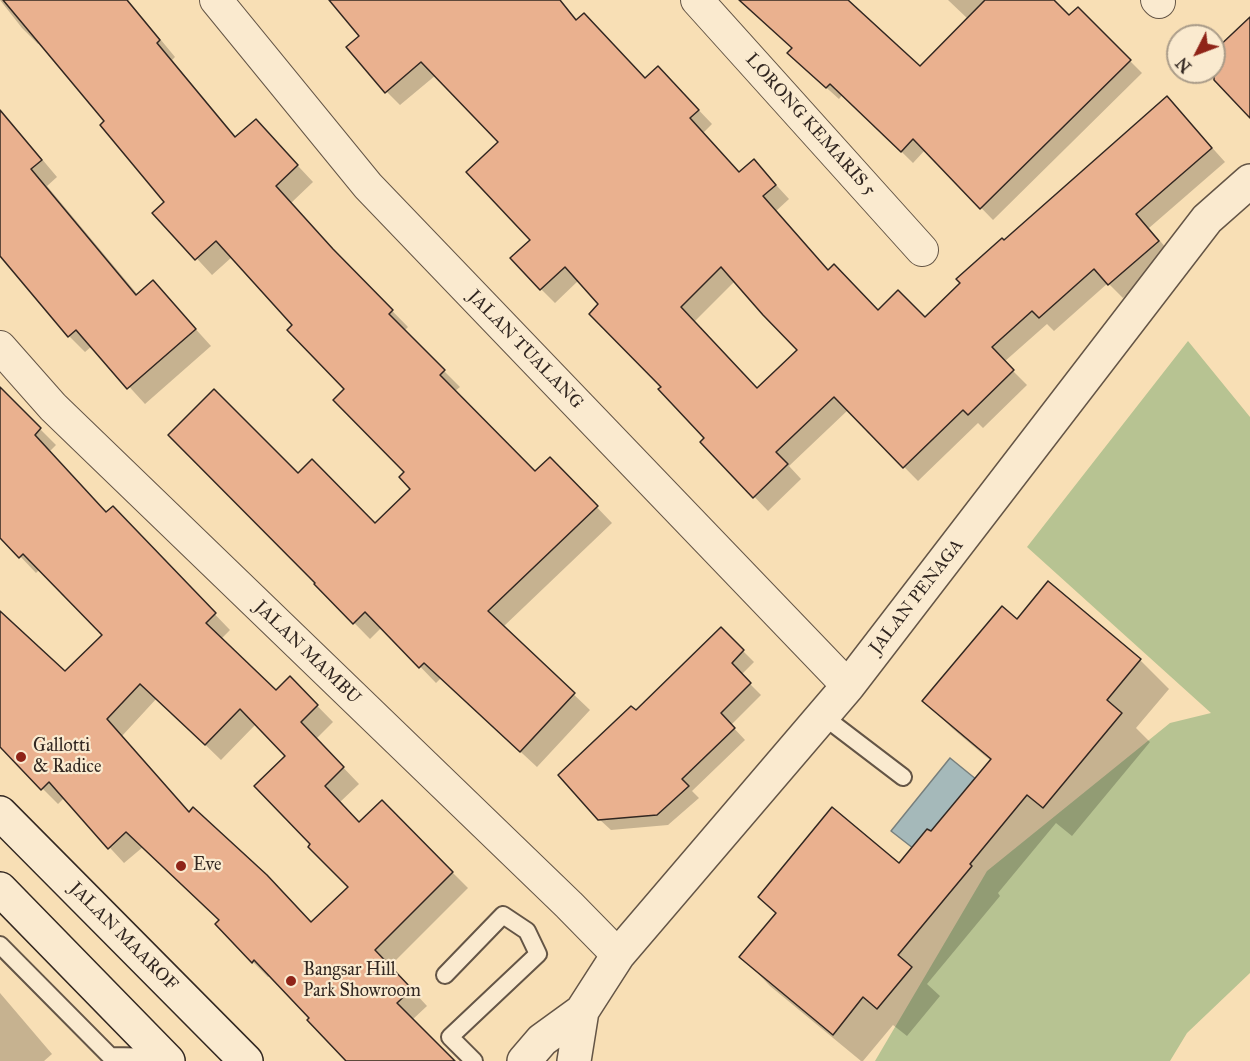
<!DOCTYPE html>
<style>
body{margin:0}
#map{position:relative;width:1250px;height:1061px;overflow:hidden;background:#f8dfb5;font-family:"IM FELL Great Primer",serif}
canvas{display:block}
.north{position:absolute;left:1166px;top:24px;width:60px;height:60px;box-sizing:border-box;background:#faeacf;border:2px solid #aa9c89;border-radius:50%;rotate:228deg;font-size:16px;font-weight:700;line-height:24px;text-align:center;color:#322721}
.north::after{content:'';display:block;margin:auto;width:21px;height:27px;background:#8f2418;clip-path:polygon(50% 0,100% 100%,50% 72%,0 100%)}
</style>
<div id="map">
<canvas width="1250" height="1061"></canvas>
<div class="north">N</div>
</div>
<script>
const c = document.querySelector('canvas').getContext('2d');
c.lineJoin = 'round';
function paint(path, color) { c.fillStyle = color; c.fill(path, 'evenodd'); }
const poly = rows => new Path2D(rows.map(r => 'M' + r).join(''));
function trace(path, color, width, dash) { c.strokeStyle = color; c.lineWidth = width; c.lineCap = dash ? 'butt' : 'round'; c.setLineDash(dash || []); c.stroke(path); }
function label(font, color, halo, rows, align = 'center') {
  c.font = font + ' "IM FELL Great Primer",serif'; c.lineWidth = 4.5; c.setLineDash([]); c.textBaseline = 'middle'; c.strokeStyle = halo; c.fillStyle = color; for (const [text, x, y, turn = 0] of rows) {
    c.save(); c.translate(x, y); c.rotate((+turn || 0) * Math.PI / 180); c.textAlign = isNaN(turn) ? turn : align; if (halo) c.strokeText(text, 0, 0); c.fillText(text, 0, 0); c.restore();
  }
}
paint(poly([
 [1188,341,1250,417,1250,973,1187,1033,1170,1061,875,1061,987,871,1170,723,1211,713,1027,547]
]), '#b7c392');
const water = poly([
 [950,758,977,780,918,852,891,831,950,758]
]);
paint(water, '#a5b9ba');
trace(water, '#777f7d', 1.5);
paint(poly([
 [0,0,128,0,175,57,172,60,237,138,271,137,313,182,291,203,349,267,408,327,404,331,460,387,454,392,535,473,566,475,612,523,503,627,590,710,537,767,441,678,436,683,382,627,370,639,316,584,298,475,375,525,412,489,406,472,347,389,294,325,232,257,212,275,155,213,166,203,106,122,40,42,38,44,22,28],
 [331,0,560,0,578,21,646,79,672,82,712,124,703,133,740,174,767,175,789,199,776,211,829,271,878,312,925,319,1004,242,1180,112,1225,162,1149,228,1172,255,1123,298,1108,283,1054,331,1047,324,1004,362,1027,385,983,428,978,423,918,481,848,410,789,466,801,479,768,511,702,442,706,438,663,387,600,304,579,280,555,303,541,289,532,240,500,143,436,75,400,105,387,92,361,36],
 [735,281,799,350,757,389,694,322],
 [740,0,845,0,920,68,968,19,948,0,1051,0,1069,17,1078,9,1142,73,993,220,925,150,913,163,843,94,839,99,801,65,793,48],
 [1250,19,1250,116,1208,72,1214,72,1214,53],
 [0,116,4,116,20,133,57,177,47,186,138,295,153,282,211,346,145,404,92,346,85,352,69,336,0,253],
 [0,389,56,445,49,452,107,513,128,524,230,630,221,639,276,692,290,678,333,722,316,739,359,784,339,803,359,824,382,802,468,888,390,966,427,1006,412,1020,453,1061,350,1061,271,975,268,977,253,962,220,921,143,847,124,863,64,798,58,804,1,747,0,626,65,673,104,635,40,569,36,573,0,535],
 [157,698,221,760,256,724,287,756,312,844,350,887,311,924,190,813,122,736],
 [1048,583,1140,660,1169,689,1136,728,1150,742,1072,836,1056,823,998,893,1000,896,927,984,940,996,907,1036,893,1025,863,1061,861,1061,770,986,742,957,899,865,931,833,991,761,953,729,924,701,1017,621],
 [721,629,754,662,741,675,761,695,731,725,745,740,692,791,699,798,668,825,611,830,599,819,636,712],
 [0,993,52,1054,44,1061,0,1061]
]), '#0003');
const building = poly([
 [3,0,127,0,160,40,157,43,235,137,256,119,298,165,276,186,333,249,393,310,389,314,445,370,440,375,535,471,550,457,598,506,488,611,575,693,520,752,424,663,419,668,365,612,353,624,314,584,315,583,168,435,214,389,298,473,312,459,375,523,410,489,399,477,404,472,333,400,344,389,287,330,292,325,216,241,195,260,152,213,164,202,100,125,104,121,3,0],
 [329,0,560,0,576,20,584,13,645,78,658,66,699,110,690,118,739,172,754,159,776,185,763,196,828,270,834,264,878,310,898,290,925,317,960,283,956,279,1002,238,1004,240,1167,96,1212,148,1136,214,1159,241,1108,285,1094,269,1039,318,1032,311,992,347,1014,370,968,415,963,410,903,468,834,397,776,452,788,464,753,498,700,442,704,438,658,389,661,387,589,314,598,304,565,267,540,290,510,258,530,240,466,172,498,142,421,62,385,93,346,47,359,36,329,0],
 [721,267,763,315,797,350,757,388,681,307,721,267],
 [739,0,848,0,920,66,985,0,1054,0,1069,15,1078,7,1131,60,980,209,913,139,901,152,830,84,826,88,787,53,792,48,739,0],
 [1250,17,1250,118,1214,80,1214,51,1250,17],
 [0,110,42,160,31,169,136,295,153,280,196,329,127,389,76,330,68,337,0,256,0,110],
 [0,387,41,428,35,435,106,512,113,506,216,613,206,623,276,690,290,676,318,705,301,722,344,767,325,786,359,822,382,800,453,872,375,950,412,989,397,1003,455,1061,346,1061,307,1020,309,1018,254,960,252,963,215,924,219,920,126,832,108,849,49,782,41,790,0,747,0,611,65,671,102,635,23,554,19,558,0,538,0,387],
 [140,684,205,745,240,709,285,756,254,786,310,844,308,847,348,887,311,922,267,875,193,807,189,812,107,719,140,684],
 [1048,581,1141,659,1107,700,1122,713,1043,808,1027,795,970,864,972,866,898,955,912,967,877,1009,863,997,833,1035,739,957,776,913,758,897,832,807,899,863,927,829,931,831,991,759,922,701,1002,606,1017,619,1048,581],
 [721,627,744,650,732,663,751,683,721,713,735,728,682,779,689,786,657,815,598,820,558,775,631,706,636,710,721,627]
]);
paint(building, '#eab18f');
trace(building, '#322721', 1.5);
const service = poly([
 [823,716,903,777],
 [0,945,110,1056,164,1057],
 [445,975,503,915,527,931,538,954,450,1037,474,1061]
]);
const minor = poly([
 [216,0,368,186,848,686],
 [697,0,922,250],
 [1157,0,1159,2],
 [0,347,53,407,569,905,618,955]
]);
const tertiary = poly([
 [524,1061,542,1040,582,1011,618,955,848,686,1207,219,1250,181],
 [574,1061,582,1011]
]);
const secondary = poly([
 [0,813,246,1061],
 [0,889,168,1061]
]);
trace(service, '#645546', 20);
trace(minor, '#645546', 34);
trace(tertiary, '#645546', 36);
trace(secondary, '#322721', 36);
trace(service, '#faeacf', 16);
trace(minor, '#faeacf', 32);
trace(tertiary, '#faeacf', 33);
trace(secondary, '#faeacf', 33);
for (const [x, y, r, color] of [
 [21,757,6,"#8f2418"],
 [181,866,6,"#8f2418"],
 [291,981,6,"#8f2418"]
]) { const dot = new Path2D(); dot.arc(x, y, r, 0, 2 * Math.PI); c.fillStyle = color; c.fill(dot); trace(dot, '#faeacf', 2); }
label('18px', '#322721', '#faeacf', [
 ["LORONG KEMARIS 5",810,125,48],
 ["JALAN TUALANG",525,350,46],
 ["JALAN PENAGA",917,597,-52],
 ["JALAN MAMBU",307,653,44],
 ["JALAN MAAROF",123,937,45]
]);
label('18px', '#322721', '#faeacf', [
 ["Gallotti",33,747],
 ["& Radice",33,768],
 ["Eve",193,866],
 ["Bangsar Hill",303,971],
 ["Park Showroom",303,992]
], 'left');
</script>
